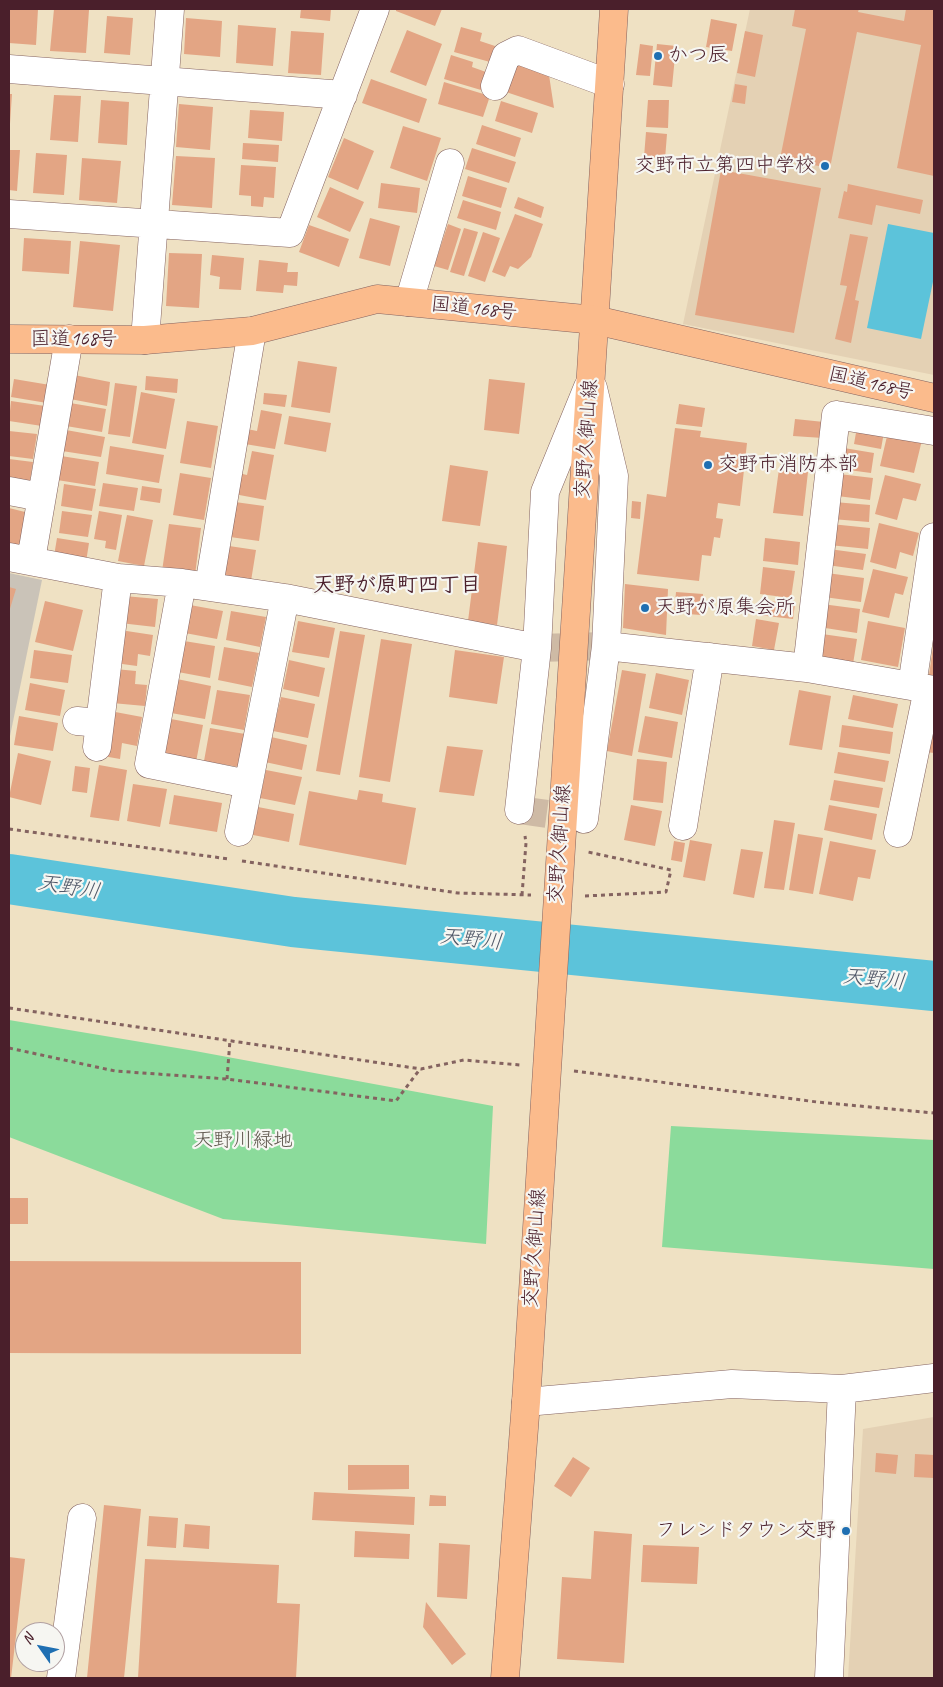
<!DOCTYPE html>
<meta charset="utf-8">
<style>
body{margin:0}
#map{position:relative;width:943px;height:1687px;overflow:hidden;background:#efe1c3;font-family:Caveat,sans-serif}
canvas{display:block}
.frame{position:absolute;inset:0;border:10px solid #4a1f2b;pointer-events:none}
.north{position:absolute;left:15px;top:1622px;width:50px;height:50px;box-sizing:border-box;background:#f6f6f2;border:1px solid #b1a0a2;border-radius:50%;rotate:303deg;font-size:14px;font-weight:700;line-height:20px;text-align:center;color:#4a1f2b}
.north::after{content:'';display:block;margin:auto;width:18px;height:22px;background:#1f6fb2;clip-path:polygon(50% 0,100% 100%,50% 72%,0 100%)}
</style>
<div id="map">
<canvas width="943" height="1687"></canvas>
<div class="frame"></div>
<div class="north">N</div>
</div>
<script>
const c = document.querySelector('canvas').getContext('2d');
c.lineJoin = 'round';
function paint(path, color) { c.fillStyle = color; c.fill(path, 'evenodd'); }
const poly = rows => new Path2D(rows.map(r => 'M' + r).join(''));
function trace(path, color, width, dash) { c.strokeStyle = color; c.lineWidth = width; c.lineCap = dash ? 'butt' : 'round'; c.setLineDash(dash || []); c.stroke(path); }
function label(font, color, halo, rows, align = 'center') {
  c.font = font + ' Caveat,"Klee One",sans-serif'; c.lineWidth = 4.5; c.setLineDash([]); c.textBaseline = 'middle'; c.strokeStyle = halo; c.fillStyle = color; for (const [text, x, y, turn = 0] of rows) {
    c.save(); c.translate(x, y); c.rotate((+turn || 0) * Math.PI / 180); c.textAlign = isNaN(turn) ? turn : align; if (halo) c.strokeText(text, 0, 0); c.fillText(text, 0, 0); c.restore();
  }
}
paint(poly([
 [750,9,934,9,934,375,683,324],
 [934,1417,934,1678,848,1678,863,1429]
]), '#e4d1b4');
paint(poly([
 [9,573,42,580,9,741]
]), '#cac3b8');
paint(poly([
 [9,1020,195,1051,493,1106,486,1244,223,1219,9,1137],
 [671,1126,934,1140,934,1269,662,1247]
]), '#8bdb9b');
paint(poly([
 [888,224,934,233,934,277,921,339,867,328]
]), '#5cc3da');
trace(poly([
 [9,879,293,922,934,986]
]), '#5cc3da', 50);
paint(poly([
 [9,9,38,9,36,45,9,43],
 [54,9,89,10,86,53,50,51],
 [301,9,331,9,330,21,300,18],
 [396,9,442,9,435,26,396,11],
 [795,9,859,9,858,12,904,21,906,9,934,9,934,176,897,168,921,45,857,32,830,168,780,159,806,29,792,26],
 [107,16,133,18,130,55,104,53],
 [186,18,222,21,220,57,184,54],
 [711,19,737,24,732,51,706,47],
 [238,25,276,28,273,66,236,63],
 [461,27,482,33,480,41,495,46,490,62,454,52],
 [407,30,442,44,426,86,390,72],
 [291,31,324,33,321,75,288,73],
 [745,31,763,35,755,77,737,73],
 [640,44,653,46,650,76,636,75],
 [657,44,676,46,672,87,653,85],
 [451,55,473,62,472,67,486,72,481,90,444,79],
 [515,64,549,75,554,108,506,92],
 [371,79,427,99,419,123,362,103],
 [444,82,490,96,483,117,438,104],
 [735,84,747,86,745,104,732,102],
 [9,94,12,94,10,124,9,124],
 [54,95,81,96,78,142,50,140],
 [101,100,129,102,127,145,98,143],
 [648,100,669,100,668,128,646,127],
 [501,101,538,113,532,133,495,121],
 [179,104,213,107,210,150,176,147],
 [250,110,284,112,282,141,248,138],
 [482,125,521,138,515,157,476,144],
 [403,126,441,138,427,181,390,168],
 [646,132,667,134,665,159,644,157],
 [344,138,374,151,358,190,328,177],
 [243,143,279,145,278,162,242,159],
 [472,148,516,162,509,183,465,169],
 [9,150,20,150,17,191,9,190],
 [36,153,67,155,64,195,33,193],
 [176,156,215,158,212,208,172,205],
 [82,158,121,161,117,203,79,200],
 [241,165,276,167,274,198,264,197,263,207,251,206,251,196,239,195],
 [721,170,821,188,794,333,695,315],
 [468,176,507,188,501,208,462,196],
 [381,183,420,188,417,213,378,208],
 [848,184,923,200,920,214,876,205,872,225,838,218,844,191,847,192],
 [330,187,364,202,350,232,317,217],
 [518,197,544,207,541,218,514,208],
 [463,200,501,212,496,230,457,218],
 [515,214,543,224,531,257,518,269,510,266,505,277,492,272],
 [370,218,400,226,390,266,359,258],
 [448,224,461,229,448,270,434,266],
 [309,225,349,239,339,267,299,252],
 [464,228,478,232,464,276,450,272],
 [483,232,500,238,485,282,468,276],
 [850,234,868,237,855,300,859,301,851,343,835,339,847,286,840,285],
 [24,238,71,241,69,274,22,271],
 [80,241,120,245,113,311,73,307],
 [169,253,202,254,199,308,166,306],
 [212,255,244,258,241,290,219,289,220,277,210,275],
 [259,260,288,263,287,272,298,272,297,286,284,285,283,293,256,291],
 [298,361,337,367,330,413,291,407],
 [74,375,110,382,107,406,70,399],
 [146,376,178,379,177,393,145,390],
 [14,379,50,385,47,403,11,397],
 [489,379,525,383,519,434,484,430],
 [115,383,137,386,130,437,108,434],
 [141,392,175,399,166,449,132,443],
 [264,393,287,395,285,407,263,404],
 [11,401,45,406,42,426,9,421],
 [70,403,106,409,102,432,66,426],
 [679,404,705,408,702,427,676,424],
 [261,410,282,414,275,449,245,444,247,429,257,431],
 [289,416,331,423,326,452,284,444],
 [795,419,824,422,823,438,793,436],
 [187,421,218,426,211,468,180,463],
 [857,427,884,432,881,449,854,444],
 [675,428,701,431,700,437,747,443,740,506,718,503,716,518,723,519,720,538,714,537,711,556,702,555,699,581,637,574,647,494,666,497],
 [66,430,105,437,101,457,62,451],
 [9,431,37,434,33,459,9,456],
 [888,432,922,440,914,473,880,466],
 [110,446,164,455,159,483,106,474],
 [844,448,874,453,871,473,841,469],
 [252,451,274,455,266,500,234,494,238,473,247,475],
 [61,456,99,462,95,486,57,480],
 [9,459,33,462,30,481,9,478],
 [450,465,488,471,480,526,442,521],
 [779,469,808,472,803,516,773,513],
 [180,473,211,478,204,520,173,515],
 [839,474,873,478,870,500,837,496],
 [885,475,921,484,916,501,903,498,897,520,875,514],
 [103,483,138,488,134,511,99,506],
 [64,484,96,489,92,511,61,506],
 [142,486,162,489,160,503,140,500],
 [632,501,641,502,640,519,631,518],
 [235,502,264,506,259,541,230,537],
 [834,502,870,505,869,522,832,519],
 [9,508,29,513,21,553,9,550],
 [62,511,92,515,88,537,59,533],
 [99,511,122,515,116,550,105,548,106,541,94,539],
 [127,515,153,520,144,566,118,561],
 [879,523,919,533,913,556,900,552,896,569,870,562],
 [169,524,201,528,195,575,162,571],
 [831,524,870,528,868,549,829,545],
 [57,538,89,543,86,562,54,556],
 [765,538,800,542,798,565,763,561],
 [478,542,507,546,497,625,468,621],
 [229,546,256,550,251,581,224,577],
 [829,549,866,554,863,570,827,565],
 [763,567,795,571,791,598,760,594],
 [873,569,908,577,903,595,895,593,889,618,862,612],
 [827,573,864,578,861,602,824,597],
 [625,584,668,589,666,635,623,628],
 [9,587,16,589,9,612],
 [676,592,703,594,701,615,674,613],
 [124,596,158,599,155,627,120,623],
 [760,600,795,604,793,619,758,615],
 [45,601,83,610,73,651,35,642],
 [822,604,860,609,857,633,819,627],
 [190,605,223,611,217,639,185,633],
 [231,611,266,617,260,647,226,640],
 [756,619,779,623,774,650,752,646],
 [298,621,335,628,329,658,292,652],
 [868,621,905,628,898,667,861,660],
 [120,630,153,635,150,656,138,654,137,666,115,663],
 [340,631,365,635,340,775,316,771],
 [822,634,857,639,853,664,819,659],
 [381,639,412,644,390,782,359,777],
 [184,641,215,646,210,678,178,672],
 [224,647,259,653,252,687,218,680],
 [933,647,934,647,934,676,929,675],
 [34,650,72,655,68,683,30,678],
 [455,650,504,657,497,704,449,697],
 [289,660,325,668,319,697,283,689],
 [115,669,136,671,135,684,147,685,145,706,112,703],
 [622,670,646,674,632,756,607,751],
 [656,673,689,680,682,715,649,708],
 [177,679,211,686,205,719,171,713],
 [30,683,65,690,60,716,25,710],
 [217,690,250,695,244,730,211,724],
 [799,690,831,696,822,750,789,745],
 [853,695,898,704,893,728,848,719],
 [281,697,315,704,308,738,273,731],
 [110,711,142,717,137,746,122,743,120,759,103,756],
 [19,716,58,723,53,751,14,745],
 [645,716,678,722,672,758,638,752],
 [934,716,934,753,926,752],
 [171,719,203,725,196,762,163,755],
 [842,725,893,732,890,754,839,747],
 [210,728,245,734,239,767,204,761],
 [271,737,307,745,302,770,265,762],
 [447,746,483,750,474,796,439,792],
 [838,752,889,761,885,782,834,773],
 [18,753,51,761,41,805,9,797],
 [637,759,667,762,663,803,633,800],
 [99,765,127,770,119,821,90,817],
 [75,766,90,768,87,793,72,791],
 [266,770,302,777,295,805,260,798],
 [834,780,883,788,879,808,830,800],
 [133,784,167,789,160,827,127,821],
 [359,790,383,794,382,802,416,808,406,865,299,845,309,791,357,800],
 [174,795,222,803,217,832,169,824],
 [631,805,662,811,655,846,624,840],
 [829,805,877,814,872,840,824,830],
 [258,807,294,814,289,842,253,835],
 [774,820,795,823,784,890,764,888],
 [798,834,823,838,813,894,789,890],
 [690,840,712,844,705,881,683,877],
 [674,841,685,843,682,862,671,860],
 [830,841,876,850,870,879,858,877,853,901,819,894],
 [741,849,763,852,754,898,733,894],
 [9,1198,28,1198,28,1224,9,1224],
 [9,1261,301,1262,301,1354,9,1353],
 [876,1453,898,1455,896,1474,875,1472],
 [915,1454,934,1455,934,1478,914,1477],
 [573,1457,590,1468,571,1497,554,1486],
 [348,1465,409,1465,409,1489,348,1490],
 [314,1492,415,1497,414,1525,312,1520],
 [430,1495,446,1496,446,1506,429,1506],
 [104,1505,141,1509,124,1678,87,1678],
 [149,1516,178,1518,176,1548,147,1546],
 [185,1524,210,1526,209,1549,183,1547],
 [355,1531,410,1534,409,1559,354,1557],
 [594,1531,632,1534,624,1663,557,1659,562,1577,591,1579],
 [439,1543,470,1545,467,1599,437,1597],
 [643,1545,699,1547,697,1584,641,1582],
 [9,1557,25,1559,11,1678,9,1678],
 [145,1559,279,1565,277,1603,300,1604,296,1678,138,1678],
 [426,1602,466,1654,452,1665,423,1627]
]), '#e3a584');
trace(poly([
 [537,648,606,646],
 [519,810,584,819]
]), '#cebaa5', 28, [28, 14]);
const minor = poly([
 [9,69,343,95],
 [495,86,506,56,518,50,610,84],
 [9,214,290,233,375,9],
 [409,302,450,163],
 [145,340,170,9],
 [9,491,41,497],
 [9,557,118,578,182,583,285,598,537,648],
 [31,560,69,339],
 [182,583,149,764,248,784],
 [209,586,252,331],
 [606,646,807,668,934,690],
 [807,668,836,415,934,431],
 [912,686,934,537],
 [77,721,100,723],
 [97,747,118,578],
 [519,810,537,648,545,492,588,387],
 [584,819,606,646,614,476,593,388],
 [683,826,710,657],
 [239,832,285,598],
 [898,833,928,689],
 [526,1402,732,1384,842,1389],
 [61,1678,82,1518],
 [829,1678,842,1389,934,1378]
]);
const major = poly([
 [505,1678,526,1402,614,9]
]);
const highway = poly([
 [9,339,145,340,252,331,377,299,595,320,934,398]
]);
trace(minor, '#846360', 29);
trace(major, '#846360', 29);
trace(highway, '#846360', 29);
trace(poly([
 [9,829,229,859],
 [242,861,458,893,531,895],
 [522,895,526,843,525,836],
 [585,896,666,892,671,870,588,852],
 [9,1008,421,1069,464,1060,520,1065],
 [9,1048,115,1071,227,1079,396,1101,420,1069],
 [574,1071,817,1102,934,1113],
 [227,1079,230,1040]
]), '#846360', 3, [4, 4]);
trace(minor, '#fff', 28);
trace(major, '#fbbb8c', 28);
trace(highway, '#fbbb8c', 28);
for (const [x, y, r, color] of [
 [658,56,5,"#1f6fb2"],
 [825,166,5,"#1f6fb2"],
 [708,465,5,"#1f6fb2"],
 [645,608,5,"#1f6fb2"],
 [846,1531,5,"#1f6fb2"]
]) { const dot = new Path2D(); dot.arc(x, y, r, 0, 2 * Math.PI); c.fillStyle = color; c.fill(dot); trace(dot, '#f6f6f2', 2); }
label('20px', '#4a1f2b', '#f6f6f2', [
 ["かつ辰",668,56],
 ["交野市立第四中学校",815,166,"right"],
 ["交野市消防本部",718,465],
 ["天野が原集会所",655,608],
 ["フレンドタウン交野",836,1531,"right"]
], 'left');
label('20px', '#4a1f2b', '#f6f6f2', [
 ["国道168号",474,309,6],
 ["国道168号",74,340],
 ["国道168号",871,384,13],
 ["交野久御山線",587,439,-86],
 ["交野久御山線",560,844,-86],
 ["交野久御山線",535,1248,-86]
]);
label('20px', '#5e574d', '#f6f6f2', [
 ["天野川緑地",243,1141]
]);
label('bold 21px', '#4a1f2b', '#f6f6f2', [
 ["天野が原町四丁目",397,585]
]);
label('italic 21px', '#505868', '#f6f6f2', [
 ["天野川",69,888,9],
 ["天野川",471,940,6],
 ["天野川",874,980,6]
]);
</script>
